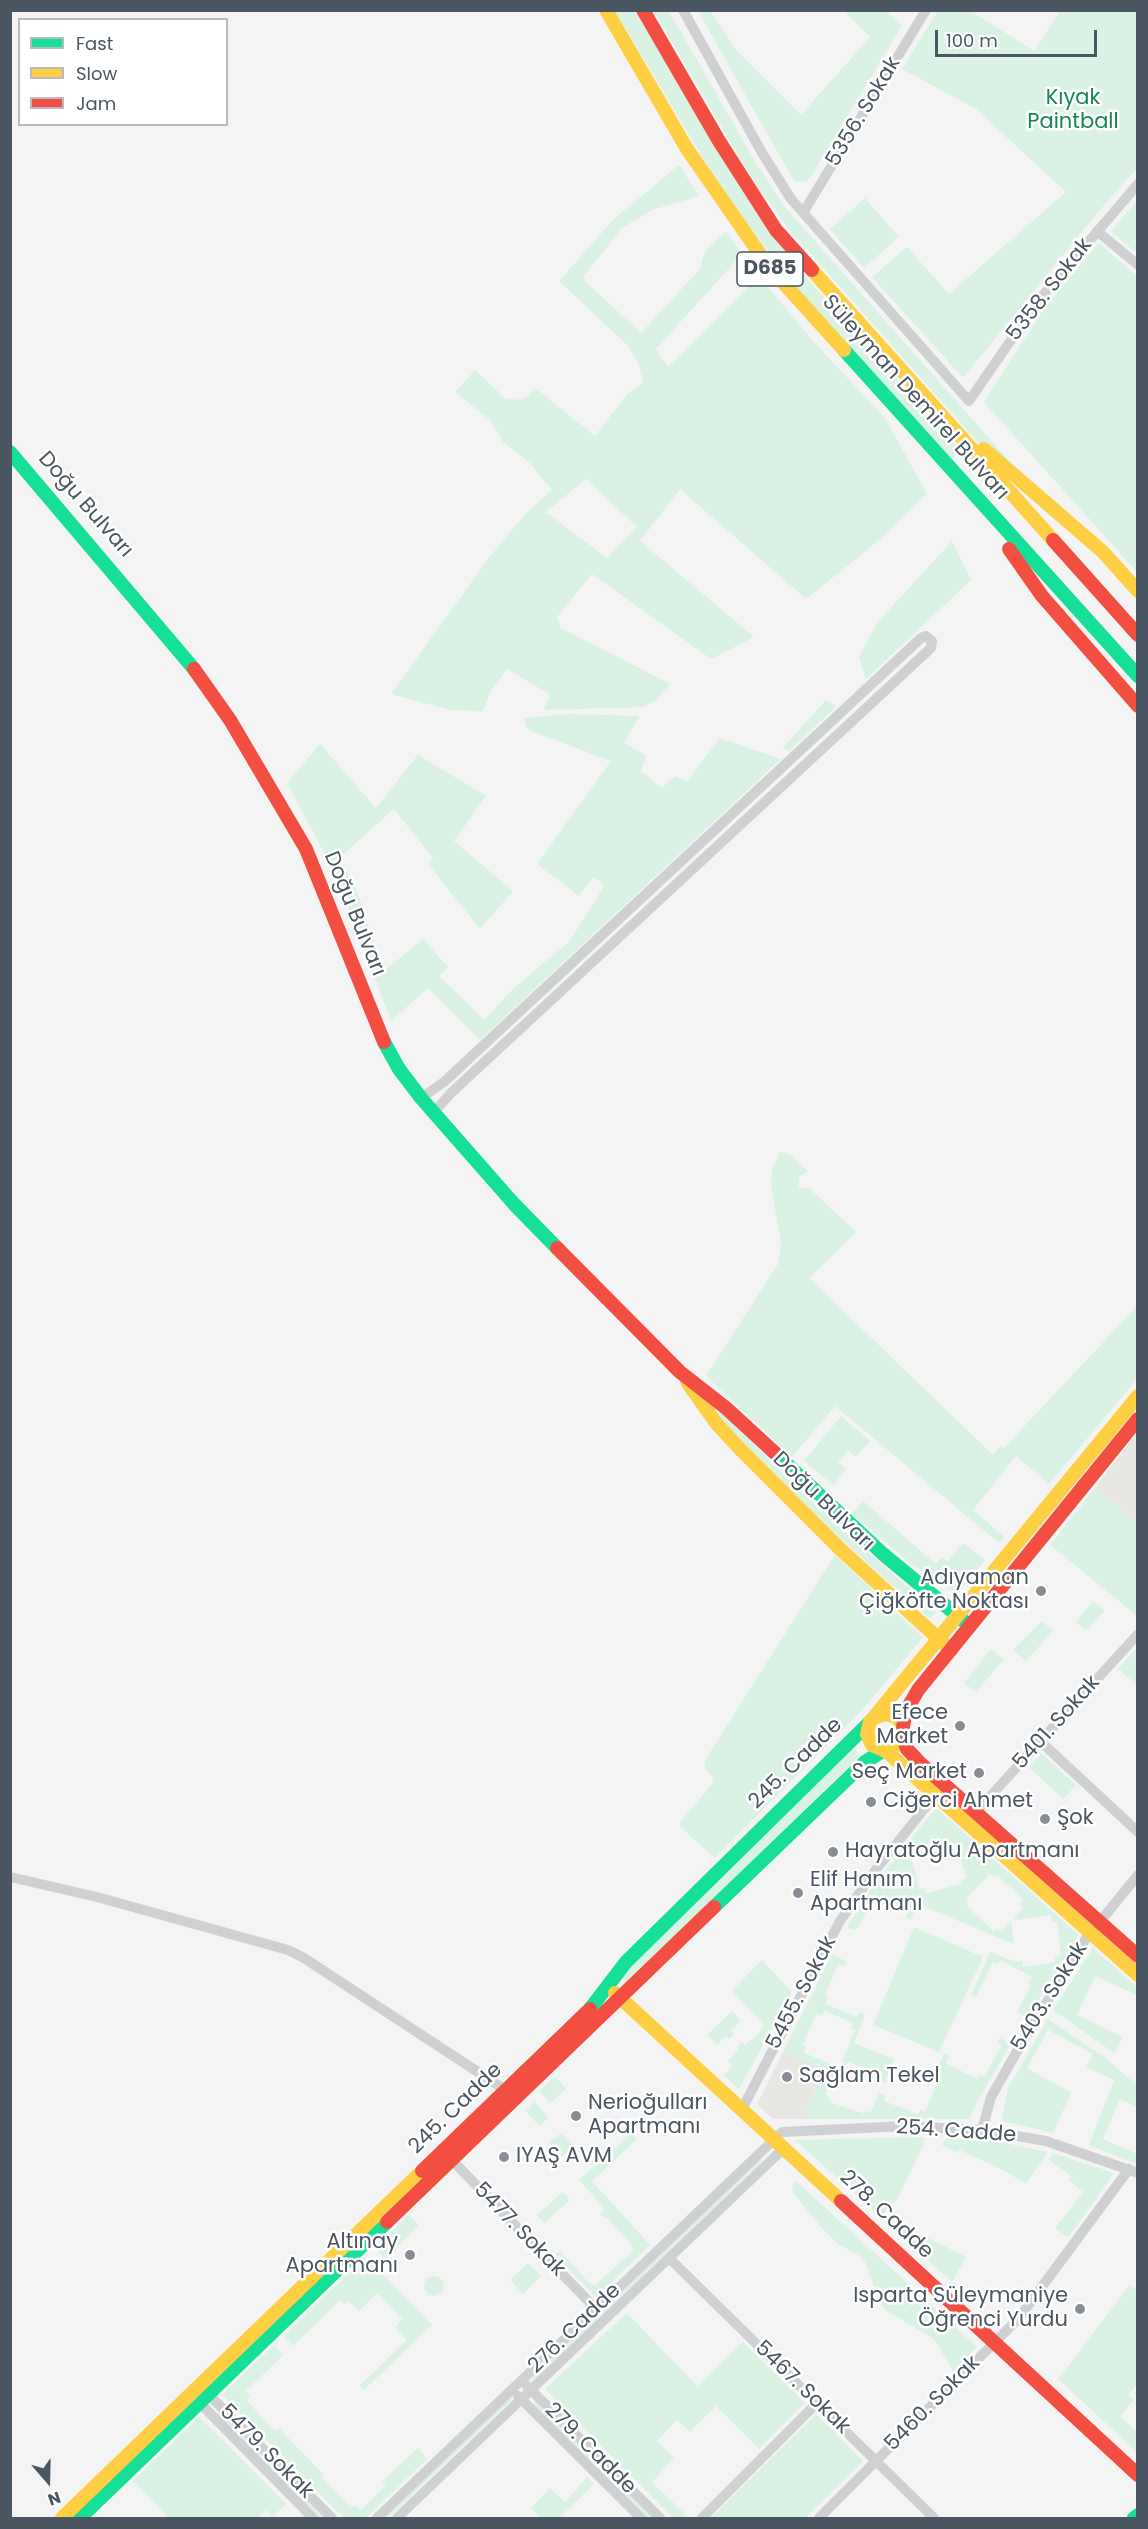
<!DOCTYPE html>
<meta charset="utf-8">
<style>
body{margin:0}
#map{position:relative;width:1148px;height:2529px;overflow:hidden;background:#f4f4f4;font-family:Poppins,sans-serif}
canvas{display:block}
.frame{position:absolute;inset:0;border:12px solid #4a5661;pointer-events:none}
.legend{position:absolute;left:18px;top:18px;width:210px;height:108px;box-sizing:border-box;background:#fff;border:2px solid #b7bbc0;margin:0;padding:8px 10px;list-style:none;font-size:18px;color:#4a5661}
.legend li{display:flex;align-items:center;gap:12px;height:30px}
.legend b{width:30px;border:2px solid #b7bbc0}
.north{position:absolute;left:18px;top:2451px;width:60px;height:60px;-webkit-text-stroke:4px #fff;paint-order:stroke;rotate:160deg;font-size:16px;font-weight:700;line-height:24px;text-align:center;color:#4a5661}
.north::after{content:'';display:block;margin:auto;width:21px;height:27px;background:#4a5661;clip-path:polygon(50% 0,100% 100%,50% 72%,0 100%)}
.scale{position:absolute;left:935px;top:30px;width:162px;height:27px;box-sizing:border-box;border:3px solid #4a5661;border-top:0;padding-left:8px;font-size:18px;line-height:21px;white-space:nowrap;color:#4a5661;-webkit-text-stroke:4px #fff;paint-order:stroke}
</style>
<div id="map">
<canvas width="1148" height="2529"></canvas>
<div class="frame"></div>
<ul class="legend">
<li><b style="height:8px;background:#16e098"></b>Fast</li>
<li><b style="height:8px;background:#ffcf43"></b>Slow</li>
<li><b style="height:8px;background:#f24e42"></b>Jam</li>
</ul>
<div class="north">N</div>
<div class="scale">100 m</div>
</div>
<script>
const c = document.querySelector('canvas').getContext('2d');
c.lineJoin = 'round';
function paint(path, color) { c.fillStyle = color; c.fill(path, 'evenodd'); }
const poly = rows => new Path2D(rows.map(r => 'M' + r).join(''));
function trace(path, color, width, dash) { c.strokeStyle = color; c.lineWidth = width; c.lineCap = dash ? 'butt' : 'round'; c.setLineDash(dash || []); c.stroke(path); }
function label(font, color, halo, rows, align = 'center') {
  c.font = font + ' Poppins,sans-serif'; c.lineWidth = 5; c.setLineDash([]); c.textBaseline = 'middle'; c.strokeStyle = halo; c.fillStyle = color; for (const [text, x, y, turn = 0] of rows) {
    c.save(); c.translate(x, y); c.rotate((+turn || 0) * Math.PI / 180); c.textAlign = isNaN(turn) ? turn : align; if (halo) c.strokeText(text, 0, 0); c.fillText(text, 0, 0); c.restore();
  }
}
paint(poly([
 [1137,1433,1137,1523,1095,1488],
 [783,2052,823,2068,807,2110,807,2119,773,2119,757,2105]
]), '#e8e7e3');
paint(poly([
 [615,11,634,11,793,263,961,451,952,459,807,302,724,193],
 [654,11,669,11,756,163,784,206,1048,505,982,447,788,228,752,179],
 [698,11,710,11,738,52,801,115,870,37,844,11,886,11,902,26,810,178,805,182,794,181],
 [938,11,971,11,1034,51,1060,11,1137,11,1137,168,1093,218,963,378,872,277,907,247,949,294,1066,192,976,109,902,69],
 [679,165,699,196,652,210,622,228,584,276,586,282,641,333,700,269,704,253,726,231,742,254,656,349,668,367,759,276,812,340,885,418,927,494,878,541,806,599,680,489,640,541,754,637,711,659,592,574,557,617,561,628,670,684,655,701,644,707,543,710,551,695,507,669,490,692,483,711,450,710,391,694,488,559,526,513,552,490,529,462,503,442,490,420,455,392,475,370,505,398,520,400,527,397,535,388,595,436,627,394,643,383,638,362,628,346,559,281,614,219],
 [586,479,637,527,607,558,546,512],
 [865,198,899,237,864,268,830,229],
 [1137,201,1137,248,1134,251,1111,231],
 [1099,243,1137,276,1137,572,984,402,1043,310],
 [952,541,971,580,866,679,859,657,877,623],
 [826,700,837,706,790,750,782,749],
 [570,714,640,716,624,742,646,756,641,771,662,788,675,776,687,782,720,738,781,759,480,1040,428,988,391,1021,336,875,287,783,320,744,376,808,418,755,486,796,454,841,513,891,480,929,429,865,433,858,394,809,339,858,358,894,384,971,423,939,448,967,439,976,484,1020,515,987,569,942,603,888,603,884,595,878,592,879,579,896,537,864,611,761,531,731,526,727,524,718],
 [780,1152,791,1155,808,1171,799,1177,799,1188,809,1188,856,1232,809,1278,993,1455,1000,1446,1004,1448,1137,1306,1137,1379,1049,1484,1016,1456,973,1510,1005,1537,999,1543,835,1406,792,1457,706,1376,778,1264,781,1243,771,1185,772,1170],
 [720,1412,836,1524,936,1612,930,1619,841,1539,731,1430,718,1414],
 [841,1416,870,1441,856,1457,848,1451,838,1462,846,1469,833,1485,804,1461],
 [1095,1488,1137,1523,1136,1615,1050,1545],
 [863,1501,936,1564,942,1557,947,1561,963,1543,985,1560,957,1594,910,1563,852,1514],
 [835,1555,923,1637,864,1708,715,1858,680,1827,680,1822,713,1783,712,1776,705,1768,705,1760],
 [1093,1601,1105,1611,1086,1631,1076,1622],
 [1042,1621,1053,1631,1026,1661,1013,1650],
 [1137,1648,1137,1685,1118,1669],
 [991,1649,1004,1659,976,1692,964,1683],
 [856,1749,859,1757,627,1981,624,1981,622,1973,851,1751],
 [1041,1753,1076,1785,1063,1799,1029,1767],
 [936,1808,1079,1935,1027,2018,1017,2012,1031,1986,1028,1983,1032,1977,1000,1960,998,1964,993,1962,976,1997,971,1995,990,1952,1014,1961,1022,1961,1023,1967,1055,1962,1055,1956,1061,1955,1057,1921,1052,1922,1051,1915,1015,1920,1015,1917,1023,1908,1019,1904,1023,1899,997,1875,995,1878,990,1874,966,1899,969,1902,967,1906,994,1932,997,1928,1001,1932,1011,1921,1014,1944,918,1904,911,1920,905,1917,908,1911,878,1897,876,1901,872,1900,858,1928,853,1930,847,1927,876,1882],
 [951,1841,953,1846,958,1846,966,1878,961,1880,961,1884,926,1893,924,1888,919,1889,911,1856,918,1854,917,1849],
 [914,1927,983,1957,939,2052,873,2025],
 [1093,1948,1137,1987,1137,1995,1095,1976,1077,2015,1123,2037,1114,2053,1053,2010],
 [832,1955,846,1961,844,1966,838,1964,825,1996,828,1998,826,2004,857,2017,860,2012,865,2014,854,2043,894,2059,885,2083,877,2080,879,2074,848,2062,846,2066,841,2064,855,2030,851,2028,853,2023,825,2011,822,2016,816,2013,803,2045,806,2046,804,2053,837,2066,825,2095,830,2097,829,2102,865,2114,866,2111,871,2112,879,2093,885,2096,884,2101,918,2114,920,2110,925,2112,938,2081,933,2078,944,2054,949,2056,946,2063,977,2079,980,2075,984,2077,1002,2045,997,2042,1000,2038,1011,2044,976,2104,970,2119,807,2119,807,2110,823,2068,783,2052],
 [762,1960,792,1992,739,2089,724,2075,733,2066,728,2061,739,2050,737,2047,742,2042,745,2045,759,2033,764,2024,732,1991],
 [732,2011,741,2021,731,2031,734,2034,729,2039,726,2036,717,2045,707,2035],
 [1048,2019,1104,2057,1137,2085,1137,2107,1120,2099,1103,2139,1137,2154,1137,2164,1089,2145,1114,2080,1086,2067,1093,2054,1048,2030,1027,2068,1071,2093,1053,2133,1001,2121,1008,2088],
 [555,2076,566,2089,550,2103,539,2091],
 [535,2102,549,2118,539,2126,526,2111],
 [561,2133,574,2146,562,2157,549,2143],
 [631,2134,637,2139,592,2181,650,2245,596,2297,555,2255,560,2251,589,2283,595,2285,633,2251,632,2245,609,2220,600,2214,605,2209,579,2180],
 [924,2137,923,2146,896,2202,889,2206,882,2218,795,2140],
 [946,2138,1000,2142,1048,2152,1026,2184,1003,2170,960,2150,958,2153,942,2145],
 [1053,2153,1114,2173,1068,2238,1055,2228,1083,2192,1069,2180,1071,2176,1049,2160],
 [760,2159,762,2161,532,2382,530,2380],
 [796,2181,977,2347,953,2371,934,2339,887,2311,880,2302,865,2262,857,2254,839,2245,820,2226,793,2193,792,2188],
 [563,2192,570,2200,544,2223,537,2215],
 [409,2215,419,2225,385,2258,375,2248],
 [904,2226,966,2257,952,2282,900,2235],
 [366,2257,432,2325,364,2390,359,2386,407,2340,395,2328,402,2319,377,2293,359,2311,348,2301,345,2304,340,2300,293,2346,283,2336],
 [528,2263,541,2276,523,2294,510,2280],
 '424 2286a10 10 0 1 1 20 0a10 10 0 1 1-20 0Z',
 [1130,2285,1137,2290,1137,2384,1128,2395,1134,2400,1120,2416,1137,2432,1136,2451,1058,2379],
 [627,2313,697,2386,743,2342,805,2403,759,2449,716,2406,690,2432,677,2420,657,2441,674,2458,652,2482,689,2518,673,2518,545,2389],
 [274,2345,283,2355,246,2391,250,2397,247,2401,275,2431,279,2428,324,2475,322,2478,351,2508,355,2505,361,2510,386,2485,382,2481,418,2448,427,2459,366,2518,344,2518,222,2395],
 [509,2398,512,2400,388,2518,384,2518],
 [535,2401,653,2518,648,2518,533,2404],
 [219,2412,325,2518,320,2518,216,2415],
 [816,2414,863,2461,805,2518,711,2518],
 [199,2417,286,2504,272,2517,266,2510,257,2518,169,2518,133,2481],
 [587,2477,594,2484,559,2518,541,2518,531,2508,550,2488,565,2502]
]), '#d9f2e3');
trace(poly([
 [683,10,761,151,791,199,969,401,1038,301,1138,184],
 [803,213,926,10],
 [1097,231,1138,265],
 [421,1098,444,1082,921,638,926,636,932,641,931,648,451,1093,433,1113],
 [1040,1741,1138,1832],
 [976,1812,1138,1634],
 [10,1877,97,1897,288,1950,304,1958,510,2093],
 [741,2111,840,1921,874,1872,936,1794],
 [982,2130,991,2097,1024,2039,1085,1940,1138,1875],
 [448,2156,596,2309],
 [669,2258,934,2518],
 [526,2385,660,2518],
 [205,2391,332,2518],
 [518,2396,641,2518],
 [195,2398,313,2518],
 [377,2518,782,2132,905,2126,982,2130,1046,2141,1138,2173],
 [397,2518,783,2149],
 [702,2518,817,2403],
 [819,2518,1018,2319,1129,2169]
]), '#ced0d2', 10);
trace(poly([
 [844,350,1138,676],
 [10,452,194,669],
 [384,1042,399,1069,421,1098,514,1204,557,1248],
 [775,1453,883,1554,970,1626],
 [714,1907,865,1762,884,1750],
 [590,2009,626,1962,870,1722],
 [80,2518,387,2222],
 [1134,2518,1138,2515]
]), '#16e098', 14);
trace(poly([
 [606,10,687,149,769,267,844,350],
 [812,270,1053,540],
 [984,449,1103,552,1138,591],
 [687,1382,716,1423,741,1450,840,1549,951,1650],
 [874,1718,885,1714,897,1717,903,1727,899,1744,886,1751,872,1745,867,1734,870,1722,1138,1396],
 [886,1751,1138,1975],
 [615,1993,841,2201],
 [62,2518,422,2171]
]), '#ffcf43', 14);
trace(poly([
 [643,10,719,141,776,230,812,270],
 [1053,540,1138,635],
 [1009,549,1042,596,1138,706],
 [194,669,230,720,306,849,384,1042],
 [557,1248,680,1372,726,1408,775,1453],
 [903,1727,906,1711,918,1690,1138,1419],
 [903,1737,907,1749,920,1763,1138,1956],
 [422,2171,590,2009],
 [841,2201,1138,2475],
 [387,2222,714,1907]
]), '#f24e42', 14);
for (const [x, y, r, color] of [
 [1041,1591,6,"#868d94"],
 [960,1726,6,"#868d94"],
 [979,1773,6,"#868d94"],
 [871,1802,6,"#868d94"],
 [1045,1819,6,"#868d94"],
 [833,1852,6,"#868d94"],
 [798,1893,6,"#868d94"],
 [787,2077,6,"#868d94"],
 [576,2116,6,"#868d94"],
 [504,2157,6,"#868d94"],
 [410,2255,6,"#868d94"],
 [1080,2309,6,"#868d94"]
]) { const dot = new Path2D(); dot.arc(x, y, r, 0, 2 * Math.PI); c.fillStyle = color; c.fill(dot); trace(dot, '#fff', 2); }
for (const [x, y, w] of [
 [770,269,66]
]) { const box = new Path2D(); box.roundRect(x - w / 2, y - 17, w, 34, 4.5); c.fillStyle = '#fff'; c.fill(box); trace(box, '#4a5661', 1.5); }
label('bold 20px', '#4a5661', null, [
 ["D685",770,269]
]);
label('21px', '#17864f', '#fff', [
 ["Kıyak",1073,99],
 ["Paintball",1073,123]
]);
label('21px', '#4a5661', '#fff', [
 ["5356. Sokak",864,112,-59],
 ["5358. Sokak",1050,290,-52],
 ["Süleyman Demirel Bulvarı",915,398,48],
 ["Doğu Bulvarı",85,505,49],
 ["Doğu Bulvarı",354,914,68],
 ["Doğu Bulvarı",823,1502,44],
 ["5401. Sokak",1057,1723,-48],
 ["245. Cadde",796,1764,-44],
 ["5455. Sokak",802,1993,-62],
 ["5403. Sokak",1050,1997,-58],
 ["245. Cadde",456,2109,-44],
 ["254. Cadde",956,2132,4],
 ["278. Cadde",886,2215,43],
 ["5477. Sokak",519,2230,46],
 ["276. Cadde",575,2329,-44],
 ["5467. Sokak",802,2388,44],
 ["5460. Sokak",933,2404,-45],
 ["279. Cadde",590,2449,45],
 ["5479. Sokak",266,2452,45]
]);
label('21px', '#4a5661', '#fff', [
 ["Adıyaman",1029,1579,"right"],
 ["Çiğköfte Noktası",1029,1603,"right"],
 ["Efece",948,1714,"right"],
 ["Market",948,1738,"right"],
 ["Seç Market",967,1773,"right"],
 ["Ciğerci Ahmet",883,1802],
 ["Şok",1057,1819],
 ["Hayratoğlu Apartmanı",845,1852],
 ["Elif Hanım",810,1881],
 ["Apartmanı",810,1905],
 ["Sağlam Tekel",799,2077],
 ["Nerioğulları",588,2104],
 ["Apartmanı",588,2128],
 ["IYAŞ AVM",516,2157],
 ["Altınay",398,2243,"right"],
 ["Apartmanı",398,2267,"right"],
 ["Isparta Süleymaniye",1068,2297,"right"],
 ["Öğrenci Yurdu",1068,2321,"right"]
], 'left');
</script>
